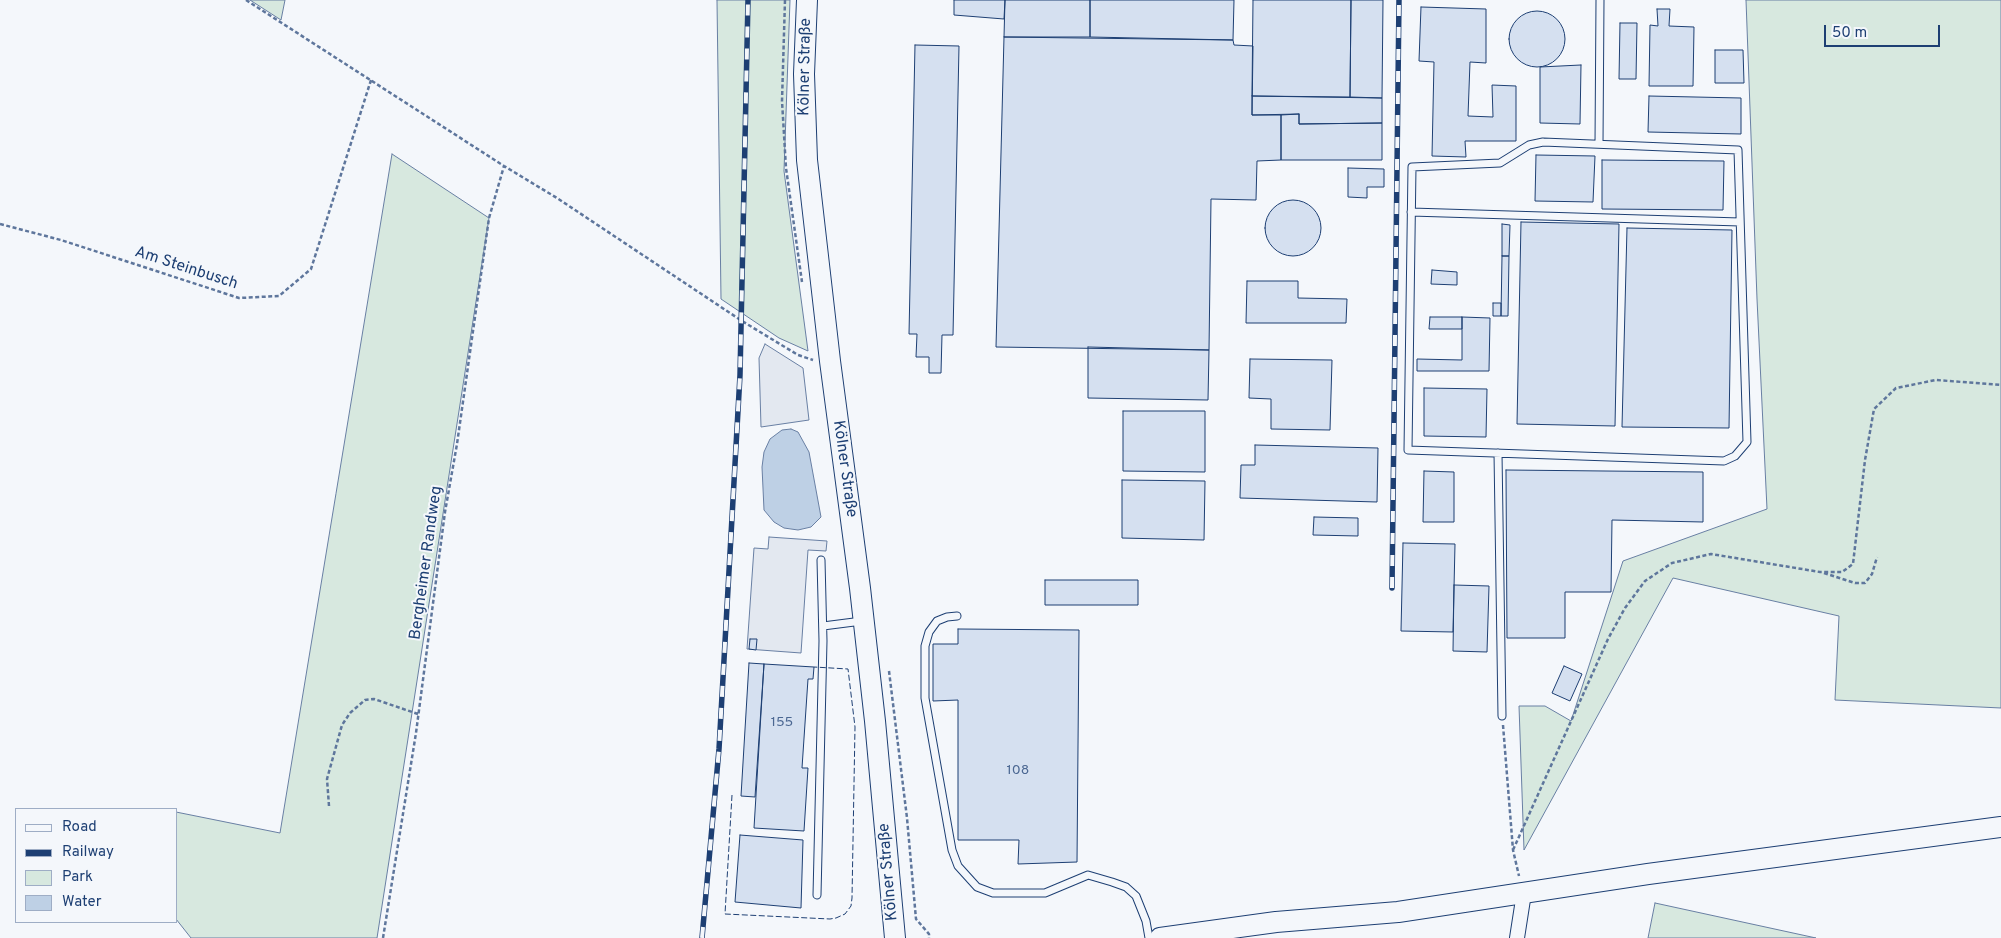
<!DOCTYPE html>
<meta charset="utf-8">
<style>
body{margin:0}
#map{position:relative;width:2001px;height:938px;overflow:hidden;background:#f4f7fb;font-family:Overpass,sans-serif}
canvas{display:block}
.legend{position:absolute;left:15px;top:808px;width:162px;height:115px;box-sizing:border-box;background:#f4f7fb;border:1px solid #9eadc5;margin:0;padding:6px 9px;list-style:none;font-size:15px;color:#1d3f73}
.legend li{display:flex;align-items:center;gap:10px;height:25px}
.legend b{width:25px;border:1px solid #9eadc5}
.scale{position:absolute;left:1824px;top:25px;width:116px;height:22px;box-sizing:border-box;border:2px solid #1d3f73;border-top:0;padding-left:6px;font-size:15px;line-height:18px;white-space:nowrap;color:#1d3f73;-webkit-text-stroke:4px #f4f7fb;paint-order:stroke}
</style>
<div id="map">
<canvas width="2001" height="938"></canvas>
<ul class="legend">
<li><b style="height:6px;background:#f4f7fb"></b>Road</li>
<li><b style="height:6px;background:#1d3f73"></b>Railway</li>
<li><b style="height:14px;background:#d7e8df"></b>Park</li>
<li><b style="height:14px;background:#bed0e5"></b>Water</li>
</ul>
<div class="scale">50 m</div>
</div>
<script>
const c = document.querySelector('canvas').getContext('2d');
c.lineJoin = 'round';
function paint(path, color) { c.fillStyle = color; c.fill(path, 'evenodd'); }
const poly = rows => new Path2D(rows.map(r => 'M' + r).join(''));
function trace(path, color, width, dash) { c.strokeStyle = color; c.lineWidth = width; c.lineCap = dash ? 'butt' : 'round'; c.setLineDash(dash || []); c.stroke(path); }
function label(font, color, halo, rows, align = 'center') {
  c.font = font + ' Overpass,sans-serif'; c.lineWidth = 4; c.setLineDash([]); c.textBaseline = 'middle'; c.strokeStyle = halo; c.fillStyle = color; for (const [text, x, y, turn = 0] of rows) {
    c.save(); c.translate(x, y); c.rotate((+turn || 0) * Math.PI / 180); c.textAlign = isNaN(turn) ? turn : align; if (halo) c.strokeText(text, 0, 0); c.fillText(text, 0, 0); c.restore();
  }
}
const green = poly([
 [250,0,285,0,281,20,250,0],
 [717,0,790,0,784,171,808,351,779,338,721,299,717,0],
 [1746,0,2001,0,2001,708,1835,700,1839,616,1673,578,1524,850,1519,706,1545,706,1571,721,1623,561,1767,509,1757,299,1746,0],
 [392,154,489,218,377,938,191,938,176,919,176,812,280,833,392,154],
 [1655,903,1816,938,1648,938,1655,903]
]);
paint(green, '#d7e8df');
trace(green, '#687fa3', 1);
const parking = poly([
 [765,344,803,368,809,420,761,427,759,358,765,344],
 [769,537,827,541,826,551,808,550,801,653,747,649,754,548,768,549,769,537]
]);
paint(parking, '#e3e8f0');
trace(parking, '#687fa3', 1);
const water = poly([
 [791,429,798,432,809,452,821,517,811,527,798,530,784,528,774,522,764,510,762,467,764,452,770,439,782,430,791,429]
]);
paint(water, '#bed0e5');
trace(water, '#687fa3', 1);
const building = poly([
 [954,0,1005,0,1004,19,954,15,954,0],
 [1005,0,1090,0,1090,37,1004,37,1005,0],
 [1090,0,1234,0,1233,40,1090,37,1090,0],
 [1253,0,1351,0,1350,97,1252,96,1253,0],
 [1351,0,1383,0,1382,98,1350,97,1351,0],
 [1421,7,1486,9,1486,63,1470,62,1468,116,1493,117,1492,85,1516,86,1516,141,1465,141,1466,157,1432,156,1434,62,1419,61,1421,7],
 [1657,9,1670,9,1669,26,1694,27,1693,86,1649,86,1650,25,1658,26,1657,9],
 '1509 39a28 28 0 1 1 56 0a28 28 0 1 1-56 0Z',
 [1620,23,1637,23,1636,79,1619,79,1620,23],
 [1004,37,1233,40,1234,45,1253,46,1252,115,1281,115,1281,160,1257,161,1256,200,1211,199,1209,350,996,347,1004,37],
 [915,45,959,46,953,335,942,335,941,373,929,373,929,357,916,357,917,334,909,334,915,45],
 [1715,50,1743,50,1744,83,1715,83,1715,50],
 [1581,65,1580,124,1540,123,1540,67,1581,65],
 [1252,96,1382,98,1382,123,1299,124,1299,114,1252,115,1252,96],
 [1649,96,1741,98,1741,134,1648,132,1649,96],
 [1299,114,1299,124,1382,123,1382,160,1281,160,1281,115,1299,114],
 [1536,155,1595,156,1593,202,1535,201,1536,155],
 [1602,160,1724,161,1723,210,1602,209,1602,160],
 [1348,168,1384,169,1384,187,1367,187,1367,198,1348,197,1348,168],
 '1265 228a28 28 0 1 1 56 0a28 28 0 1 1-56 0Z',
 [1521,222,1619,224,1615,426,1517,424,1521,222],
 [1502,224,1510,225,1509,256,1502,256,1502,224],
 [1627,228,1732,230,1729,428,1622,427,1627,228],
 [1502,256,1509,256,1508,316,1501,316,1502,256],
 [1432,270,1457,272,1457,285,1431,284,1432,270],
 [1247,281,1298,281,1298,298,1347,299,1346,323,1246,323,1247,281],
 [1493,303,1501,303,1501,316,1493,316,1493,303],
 [1430,317,1462,317,1462,329,1429,329,1430,317],
 [1462,317,1490,318,1489,371,1417,371,1417,359,1462,360,1462,317],
 [1088,347,1209,350,1208,400,1088,398,1088,347],
 [1250,359,1332,360,1330,430,1271,429,1271,399,1249,398,1250,359],
 [1424,388,1487,389,1486,437,1424,436,1424,388],
 [1123,411,1205,411,1205,472,1123,471,1123,411],
 [1255,445,1378,448,1377,502,1240,498,1241,465,1255,465,1255,445],
 [1506,470,1703,472,1703,522,1612,520,1611,592,1565,592,1565,638,1507,638,1506,470],
 [1424,471,1454,472,1454,522,1423,522,1424,471],
 [1122,480,1205,481,1204,540,1122,538,1122,480],
 [1314,517,1358,518,1358,536,1313,535,1314,517],
 [1403,543,1455,544,1453,632,1401,631,1403,543],
 [1045,580,1138,580,1138,605,1045,605,1045,580],
 [1454,585,1489,586,1487,652,1453,651,1454,585],
 [958,629,1079,630,1077,862,1018,864,1019,840,958,840,958,700,933,701,933,644,958,644,958,629],
 [750,639,757,639,756,650,749,649,750,639],
 [749,663,764,664,755,797,741,796,749,663],
 [764,664,814,667,813,679,808,679,802,768,808,768,804,831,754,828,764,664],
 [1564,666,1582,674,1570,701,1552,693,1564,666],
 [740,835,803,840,801,908,735,902,740,835]
]);
paint(building, '#d5e0f0');
trace(building, '#1d3f73', 1);
const lane = poly([
 [1543,142,1738,150,1747,442,1735,456,1724,461,1408,450,1412,167,1500,163,1529,145,1543,142],
 [1599,144,1600,0],
 [1411,212,1740,222],
 [1498,453,1502,716],
 [957,616,947,617,937,621,929,632,925,646,925,698,952,850,958,866,977,887,993,893,1045,893,1088,875,1112,882,1126,887,1136,896,1146,921,1149,938],
 [823,626,862,621],
 [817,895,823,641,821,560]
]);
const street = poly([
 [1517,938,1524,893]
]);
const secondary = poly([
 [807,0,804,74,807,160,830,361,860,588,875,721,895,938],
 [1160,938,1276,922,1398,912,1648,874,2001,827]
]);
trace(lane, '#1d3f73', 9);
trace(street, '#1d3f73', 16);
trace(secondary, '#1d3f73', 22);
trace(poly([
 [246,0,504,166,557,198,742,321,798,355,813,360],
 [785,0,782,101,786,168,802,282],
 [0,224,61,240,239,298,279,296,311,269,371,80],
 [1824,573,1855,583,1865,583,1872,574,1877,557],
 [889,671,907,818,916,919,929,934,929,938],
 [1503,725,1513,850,1519,876],
 [329,806,327,779,342,725,350,713,365,700,374,699,418,714],
 [1513,850,1608,639,1625,608,1645,581,1672,563,1711,554,1820,572,1842,572,1853,564,1865,460,1874,409,1896,388,1936,380,2001,385],
 [383,938,416,733,445,512,457,444,489,218,504,166]
]), '#5e769c', 2.5, [4, 2.5]);
trace(lane, '#f4f7fb', 7);
trace(street, '#f4f7fb', 14);
trace(secondary, '#f4f7fb', 20);
const rail = poly([
 [1392,588,1399,0],
 [702,938,719,749,740,375,748,0]
]);
trace(rail, '#1d3f73', 5.5);
trace(rail, '#f4f7fb', 4, [11]);
trace(poly([
 [732,795,725,914,830,919,836,918,845,914,851,906,852,898,855,727,848,669,814,667]
]), '#1d3f73', 1, [6, 2.5]);
label('14px', '#4b6792', null, [
 ["155",782,723],
 ["108",1018,771]
]);
label('16px', '#1d3f73', '#f4f7fb', [
 ["Kölner Straße",806,67,-89],
 ["Am Steinbusch",186,269,18],
 ["Kölner Straße",844,469,82],
 ["Bergheimer Randweg",427,563,-82],
 ["Kölner Straße",889,872,-95]
]);
</script>
